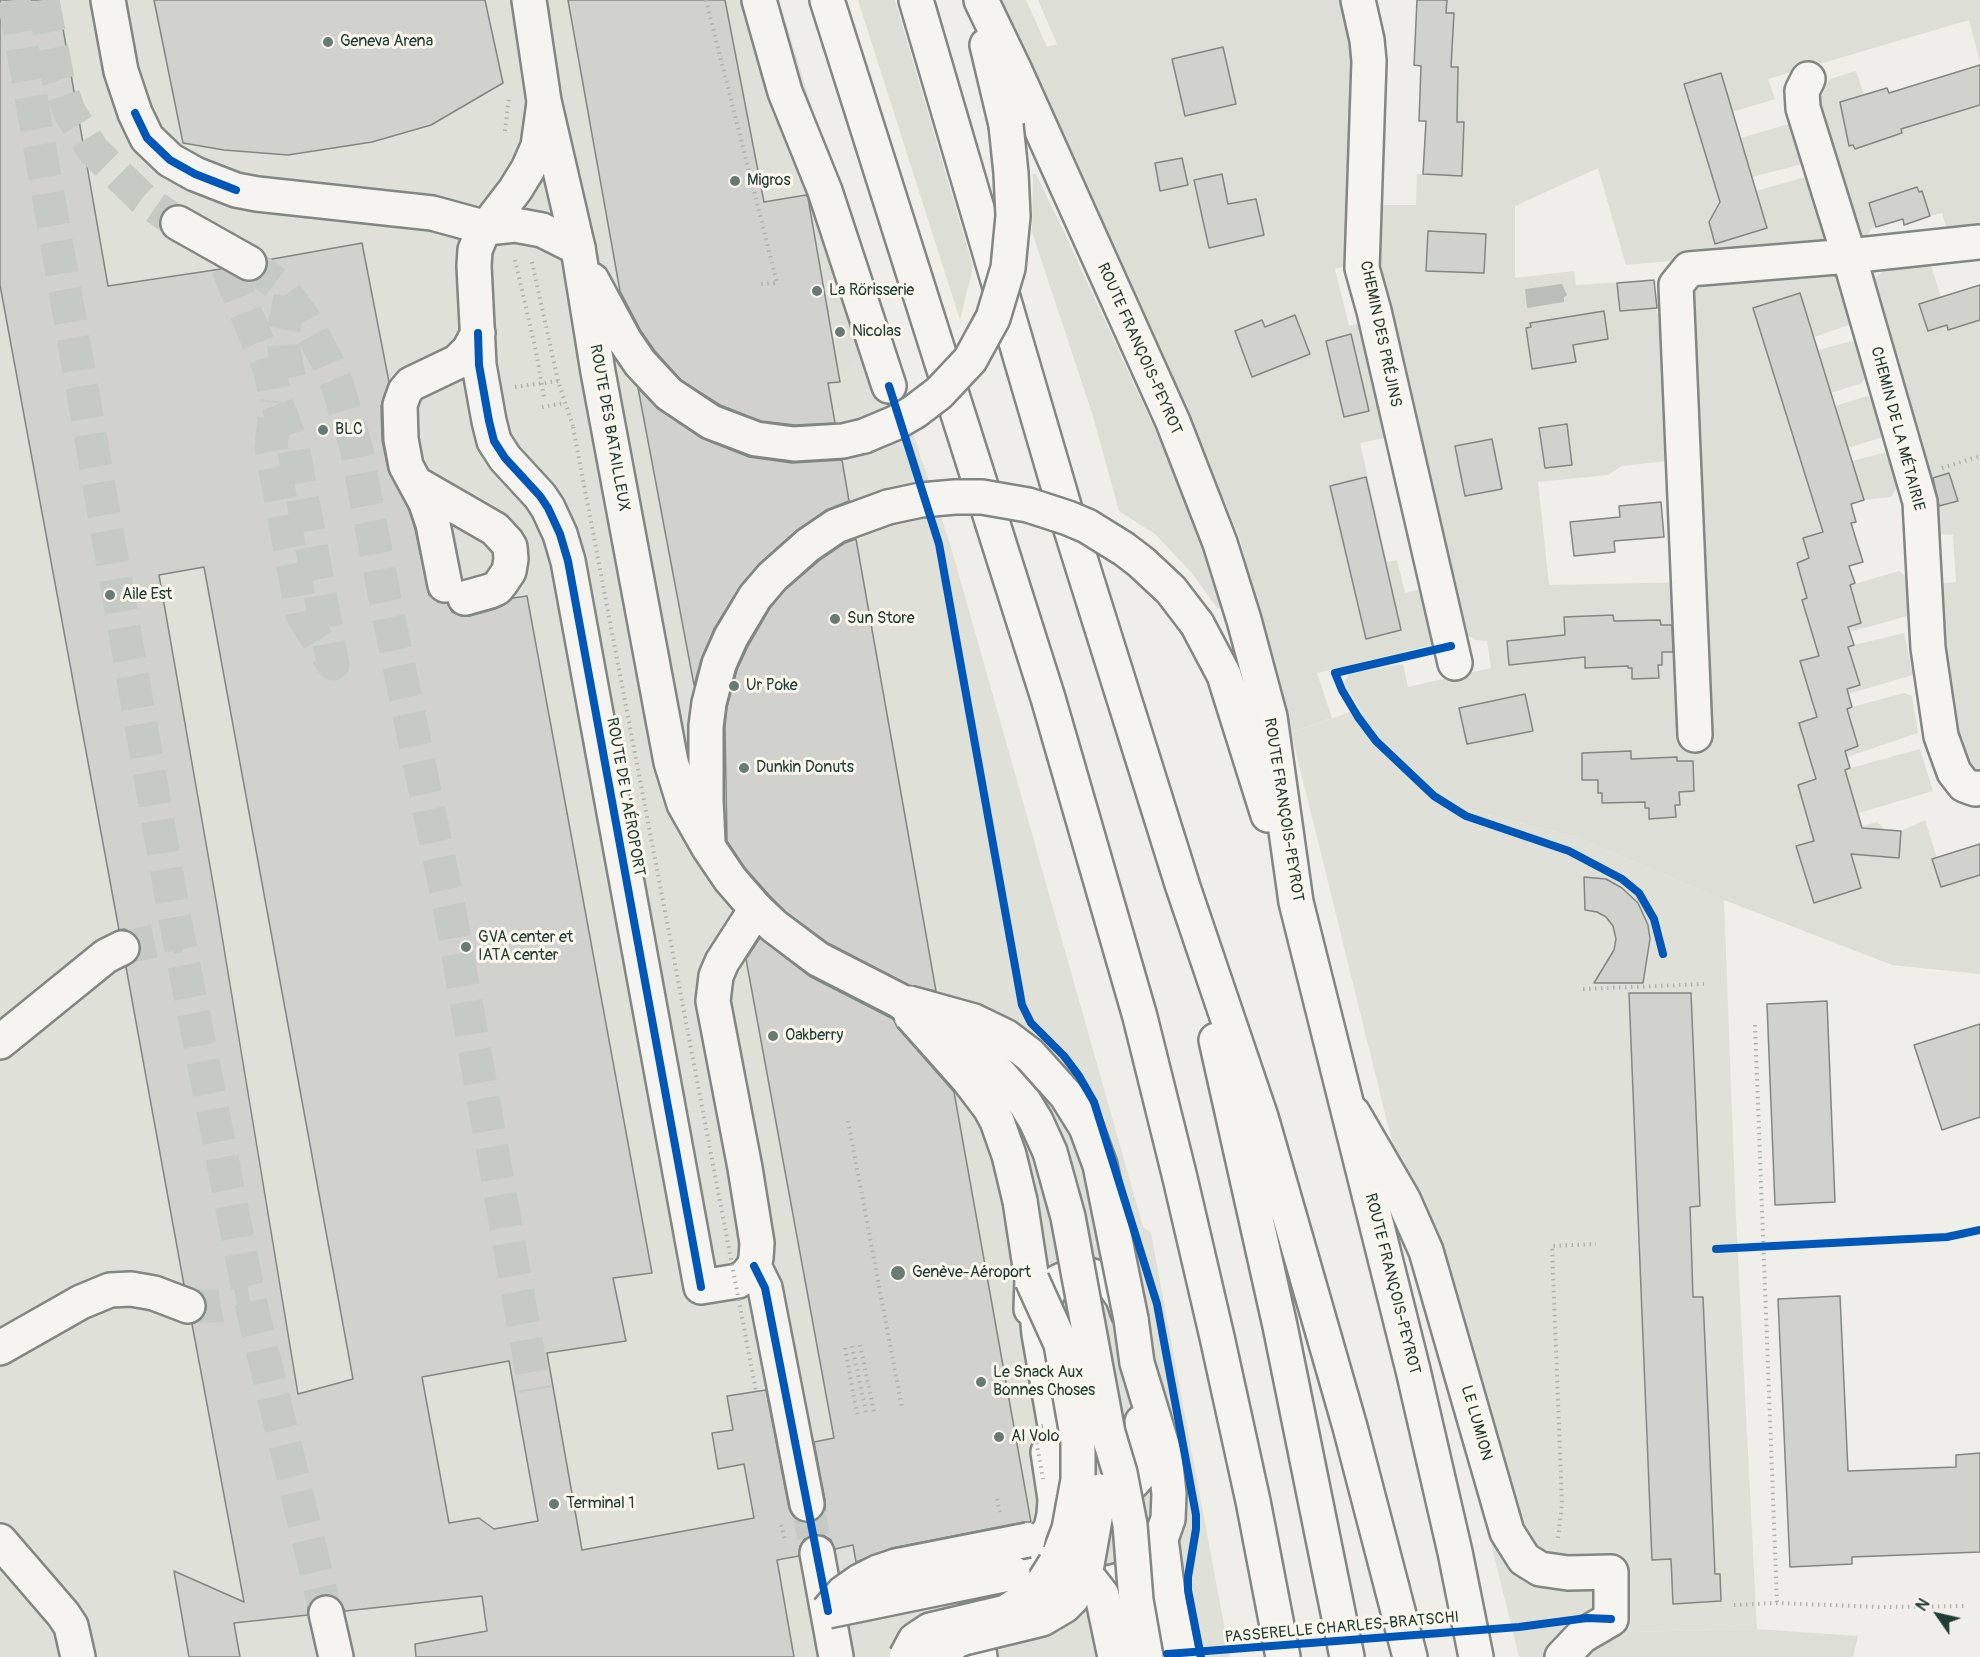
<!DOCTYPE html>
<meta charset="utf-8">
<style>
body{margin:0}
#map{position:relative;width:1980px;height:1657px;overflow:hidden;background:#efeee8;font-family:Pangolin,sans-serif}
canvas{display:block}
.north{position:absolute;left:1908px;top:1585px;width:60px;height:60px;-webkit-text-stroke:4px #fbf7ec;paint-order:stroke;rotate:304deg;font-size:16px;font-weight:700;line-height:24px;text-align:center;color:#1f3d34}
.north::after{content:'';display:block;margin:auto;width:21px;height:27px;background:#1f3d34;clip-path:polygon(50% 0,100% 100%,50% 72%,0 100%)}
</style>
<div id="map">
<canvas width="1980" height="1657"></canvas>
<div class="north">N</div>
</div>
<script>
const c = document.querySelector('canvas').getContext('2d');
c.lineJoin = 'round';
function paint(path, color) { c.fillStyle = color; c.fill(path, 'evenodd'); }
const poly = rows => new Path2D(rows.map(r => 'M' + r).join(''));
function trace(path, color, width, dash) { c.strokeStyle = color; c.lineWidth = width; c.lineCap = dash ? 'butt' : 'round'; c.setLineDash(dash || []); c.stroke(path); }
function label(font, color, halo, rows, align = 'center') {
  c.font = font + ' Pangolin,sans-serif'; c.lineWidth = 6; c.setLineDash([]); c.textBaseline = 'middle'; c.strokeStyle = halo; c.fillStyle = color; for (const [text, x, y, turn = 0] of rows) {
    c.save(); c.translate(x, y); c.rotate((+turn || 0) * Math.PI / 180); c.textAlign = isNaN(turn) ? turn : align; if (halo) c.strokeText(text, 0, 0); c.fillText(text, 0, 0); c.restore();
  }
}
paint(poly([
 [0,0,779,0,902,401,951,547,1143,1227,1151,1233,1230,1657,0,1657],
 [1360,709,1382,737,1465,809,1576,837,1724,900,1736,1218,1757,1629,1633,1632,1583,1657,1519,1657,1291,732]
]), '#dfe0d7');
paint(poly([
 [858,0,895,0,973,267,960,320],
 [999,0,1026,0,1047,47,1057,44,1038,0,1345,0,1358,56,1352,264,1335,269,1349,326,1362,322,1390,437,1360,443,1387,562,1397,560,1405,593,1425,588,1434,638,1431,645,1317,673,1332,718,1291,732,1240,539,1189,416,1024,66],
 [1447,0,1980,0,1980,62,1969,20,1768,79,1775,99,1732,112,1740,138,1793,123,1808,155,1803,164,1752,177,1756,191,1809,176,1832,246,1626,265,1598,168,1515,206,1515,278,1574,271,1576,285,1654,280,1657,313,1669,312,1667,461,1622,466,1608,475,1538,482,1549,585,1697,582,1687,283,1843,273,1855,312,1849,325,1814,337,1818,350,1852,341,1865,346,1872,367,1862,383,1831,393,1835,406,1867,396,1881,401,1888,423,1883,437,1848,448,1852,461,1883,453,1897,458,1903,478,1891,497,1864,500,1851,504,1856,522,1804,538,1809,558,1797,563,1807,598,1899,571,1913,581,1914,597,1907,616,1850,632,1854,645,1904,633,1913,675,1848,694,1852,707,1904,693,1912,696,1918,733,1847,757,1851,768,1920,749,1933,791,1845,817,1849,830,1877,822,1886,830,1901,831,1925,820,1937,858,1980,844,1980,974,1892,965,1724,900,1576,837,1465,809,1423,777,1382,737,1360,709,1344,683,1349,674,1403,664,1408,687,1491,668,1487,641,1476,640,1467,635,1460,619,1412,400,1374,268,1374,205,1416,205,1417,174,1423,174,1426,121,1457,121,1458,67,1451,67,1454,14,1446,13],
 [1980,65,1980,233,1949,237,1942,213,1930,216,1922,191,1897,200,1894,194,1869,203,1876,227,1871,229,1864,241,1852,234,1812,114,1830,79,1856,71,1879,141,1902,134,1901,129,1967,109,1955,72],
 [1033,174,1036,174,1065,234,1157,434,1197,530,1222,607,1218,609,1191,572,1155,534,1119,511,1093,416,1032,232],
 [812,211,816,212,840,280,860,353,842,374],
 [1928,256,1941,297,1980,285,1980,775,1974,774,1957,755,1937,584,1956,582,1953,535,1935,534,1873,299,1875,278,1891,264],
 [1757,1629,1858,1636,1853,1657,1583,1657,1588,1649,1604,1639,1633,1632]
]), '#dddfd6');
paint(poly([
 [1562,284,1567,295,1564,297,1564,302,1527,308,1525,289]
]), '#b9bfb6');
const building = poly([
 [0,0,58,0,108,286,221,269,240,279,250,282,258,279,265,273,267,260,362,243,389,382,381,406,382,440,388,469,409,510,415,529,429,595,438,602,447,603,452,612,461,616,470,616,495,609,504,605,513,598,527,596,652,1273,613,1278,626,1341,547,1353,582,1550,754,1518,744,1464,718,1469,712,1433,733,1430,727,1396,766,1390,789,1508,793,1516,800,1521,810,1522,820,1518,825,1510,825,1500,814,1442,834,1438,746,959,760,938,809,976,893,1019,897,1027,954,1092,1031,1522,1024,1522,892,1548,856,1562,853,1545,835,1549,831,1540,823,1535,814,1535,805,1538,800,1546,799,1556,777,1560,794,1657,416,1657,415,1644,487,1631,482,1596,345,1611,339,1600,331,1595,322,1595,313,1600,308,1607,308,1615,234,1623,240,1657,189,1657,174,1571,244,1602,192,1324,200,1320,205,1313,206,1302,202,1294,184,1285,126,967,137,959,141,949,139,940,133,933,124,929,119,930,0,285,0,0],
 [204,567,353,1379,298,1394,217,906,159,575,204,567],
 [509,1361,538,1521,494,1529,479,1518,449,1523,422,1377,509,1361],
 [154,0,485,0,503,83,431,125,372,142,288,155,224,150,183,143,154,0],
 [568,0,725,0,764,202,806,195,808,198,840,382,828,383,835,423,795,425,761,421,720,405,681,380,655,351,641,331,620,291,568,0],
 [1417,0,1447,0,1446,13,1454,13,1451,67,1458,67,1457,122,1464,122,1462,176,1423,174,1426,121,1419,121,1421,66,1414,65,1417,0],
 [1223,47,1236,104,1185,116,1172,59,1223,47],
 [1980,65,1980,105,1901,129,1902,133,1855,149,1853,145,1849,146,1840,102,1887,88,1889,93,1980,65],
 [1721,73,1767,228,1715,244,1709,222,1720,202,1684,84,1721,73],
 [1182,158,1188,185,1160,191,1155,163,1182,158],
 [1222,174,1228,204,1256,199,1264,235,1209,248,1194,180,1222,174],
 [1917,187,1919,192,1922,191,1930,216,1904,225,1903,219,1876,227,1869,203,1917,187],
 [1428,231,1486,234,1484,273,1426,271,1428,231],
 [1654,280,1657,308,1620,311,1617,283,1654,280],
 [1980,285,1980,320,1948,330,1947,325,1928,331,1919,304,1980,285],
 [1800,293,1864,500,1851,504,1856,522,1851,523,1863,562,1849,566,1855,583,1850,585,1861,623,1848,627,1854,645,1848,647,1860,685,1847,689,1852,707,1847,709,1858,746,1845,751,1850,768,1845,770,1862,828,1901,831,1899,858,1851,854,1861,888,1814,903,1796,846,1814,841,1798,785,1816,779,1799,723,1817,717,1800,661,1819,656,1802,600,1807,598,1797,563,1809,558,1803,538,1823,532,1753,308,1800,293],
 [1604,311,1608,339,1573,345,1576,362,1532,369,1526,328,1531,327,1530,323,1604,311],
 [1295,315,1310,354,1252,377,1235,331,1262,320,1265,327,1295,315],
 [1351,334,1369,411,1344,417,1326,341,1351,334],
 [638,388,658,409,701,438,749,457,792,463,842,460,849,501,826,510,797,530,760,563,741,585,714,629,702,657,694,685,638,388],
 [1567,424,1572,465,1545,468,1539,428,1567,424],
 [1492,439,1502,489,1465,496,1455,446,1492,439],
 [1949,473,1958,501,1939,506,1933,478,1949,473],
 [1366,477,1401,630,1366,639,1330,486,1366,477],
 [1661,502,1664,537,1614,541,1615,552,1574,556,1570,522,1620,517,1619,506,1661,502],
 [856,539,936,991,909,985,828,943,786,912,770,896,745,868,727,841,725,727,727,707,737,670,748,646,770,608,785,590,820,560,845,543,856,539],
 [1613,615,1614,621,1660,620,1661,625,1672,625,1673,652,1662,652,1662,665,1658,665,1659,678,1632,679,1632,668,1628,668,1628,666,1585,668,1585,657,1509,665,1507,641,1565,635,1564,617,1613,615],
 [1525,694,1533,731,1467,744,1459,708,1525,694],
 [1631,751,1631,759,1677,757,1677,761,1693,761,1694,791,1679,792,1680,805,1675,805,1676,817,1649,819,1649,808,1645,808,1645,802,1602,803,1602,793,1598,793,1598,780,1582,780,1582,753,1631,751],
 [1980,844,1980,875,1941,887,1932,859,1980,844],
 [1584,877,1606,879,1622,888,1638,903,1648,925,1650,939,1643,983,1594,983,1614,950,1616,939,1613,926,1606,917,1597,912,1585,910,1584,877],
 [1629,993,1691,993,1700,1206,1690,1207,1693,1297,1703,1297,1715,1574,1720,1574,1721,1601,1673,1604,1671,1559,1652,1560,1629,993],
 [1827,1001,1835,1202,1775,1205,1767,1004,1827,1001],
 [1980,1024,1980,1117,1942,1130,1914,1045,1980,1024],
 [1840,1296,1848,1471,1956,1467,1956,1455,1980,1453,1980,1552,1852,1557,1852,1564,1790,1567,1778,1299,1840,1296]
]);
paint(building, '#d1d1cd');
trace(building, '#828783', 1.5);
trace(poly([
 [14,0,175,919,250,1300,326,1613],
 [43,0,58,79,69,111,93,150,142,198,178,223],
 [249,263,281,287,305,320,327,361,338,387,356,447,385,599,449,906,535,1390],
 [227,267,270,371,276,401,293,446,333,664,302,615,271,448,276,401],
 [290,297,283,333,284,349,291,387],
 [122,948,179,936],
 [188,1306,219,1306,250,1300],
 [807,1504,817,1553]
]), '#c5cbc4', 33, [33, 16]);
const minor = poly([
 [108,0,121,71,135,113,147,138,170,160,195,174,236,190,257,194,432,213,487,228,515,225,542,230,578,248],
 [759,0,785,92,825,191,889,386],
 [1358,0,1367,40,1369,61,1362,268,1374,311,1455,663],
 [544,103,538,146,528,169,515,190,482,233,475,250,474,266,479,365,489,421,494,441,505,458,540,496,548,508,560,534,568,561,701,1287,738,1281,747,1275,754,1266,756,1258,757,1243,745,1168,713,1001,716,976,722,962,756,909],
 [178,223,249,263],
 [1980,242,1849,256,1920,502,1928,648,1941,736,1954,772,1964,785,1975,789,1980,788],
 [417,484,495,529,507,542,510,547,511,559,509,571,501,583,497,588,490,591,465,598],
 [445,585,433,524,426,503,406,466,401,439,400,405,405,391,411,384,457,362,469,350,478,333],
 [1695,735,1676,285,1689,269,1849,256,1803,108,1802,91,1808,79],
 [0,1042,106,956,122,948],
 [1353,1113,1403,1199,1426,1251,1507,1532,1524,1559,1540,1569,1568,1573,1611,1572,1611,1619,1582,1636,1562,1657],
 [1020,1201,1032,1280,1031,1309],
 [754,1266,765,1288,807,1504],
 [1128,1313,1123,1298,1114,1285,1106,1280,1089,1275,1073,1275,1058,1282,1051,1288,1041,1305,1038,1324,1039,1334,1061,1460,1072,1482,1091,1493,1108,1496,1123,1491,1133,1482,1140,1474,1143,1465,1144,1453,1142,1422],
 [0,1348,81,1302,110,1290,131,1289,154,1293,188,1306],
 [1161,1539,1169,1601,1180,1657],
 [0,1541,63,1614,71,1626,78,1657],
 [817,1553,836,1657],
 [1013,1573,1035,1553,1051,1528,1054,1515,1055,1499,1048,1452],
 [1069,1593,1124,1579,1148,1558,1161,1539,1168,1519,1169,1494,1165,1455,1137,1363,1131,1319],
 [326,1613,336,1657],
 [973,1615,980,1657]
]);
const major = poly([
 [529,0,544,101,578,248,598,372,671,762,684,804,709,848,730,879,756,909,774,926,818,959,898,1000],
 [981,0,1016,73,1173,422,1220,543,1244,620,1270,717,1296,902,1413,1370,1455,1552,1476,1657],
 [987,45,1006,125],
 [592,280,625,341,640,363,669,394,711,422,756,439,794,444,843,441,864,436],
 [1197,624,1224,675,1268,815],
 [708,841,706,800,706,726,709,703,719,664,731,637,755,597,772,577,808,545,836,526,888,507]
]);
const highway = poly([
 [827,0,1048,698,1140,1017,1180,1178,1217,1337,1253,1501,1283,1657],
 [916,0,1069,523,1183,887,1261,1117,1350,1427,1410,1657],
 [1216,1040,1280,1326,1347,1657]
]);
trace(minor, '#828783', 38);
trace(major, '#828783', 38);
trace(highway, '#828783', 38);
trace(poly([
 [706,0,777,283,761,284],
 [505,131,509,96],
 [515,260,536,351,544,397],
 [532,262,558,381,573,426],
 [515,387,558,381],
 [542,407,566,403],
 [1942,468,1980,456],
 [1421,653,1335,673,1342,690,1358,717,1376,741,1434,796,1466,816,1569,851,1622,879,1639,893,1654,919,1663,954],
 [1583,989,1704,984],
 [1755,1025,1777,1603],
 [848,1121,902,1408],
 [860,1345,874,1412],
 [852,1346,866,1413],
 [845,1348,857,1414],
 [997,1499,1000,1512],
 [781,1525,785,1540],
 [1558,1538,1562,1504,1552,1246,1596,1244],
 [1734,1605,1777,1603,1881,1607,1966,1606],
 [1519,1627,1548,1623],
 [1217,1651,1218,1657]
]), '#b1b3b0', 4, [1.5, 4.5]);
trace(minor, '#f5f4f0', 33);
trace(major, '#f5f4f0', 33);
trace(highway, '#f5f4f0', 33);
const minorBridge = poly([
 [909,1003,974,1021,1005,1036,1030,1055,1066,1095,1086,1127,1100,1165,1131,1319],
 [911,1015,968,1079,990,1108,997,1121,1009,1155,1020,1201],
 [1032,1280,1061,1344,1078,1441,1078,1480,1069,1529,1060,1553],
 [1085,1576,1092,1582,1102,1595,1115,1657],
 [828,1611,843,1593,860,1581,878,1572,896,1566,1028,1540],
 [828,1611,1013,1573],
 [906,1657,915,1640,930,1630,1006,1612,1032,1595,1043,1583,1055,1564],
 [941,1657,954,1642,964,1638,1042,1619,1064,1606,1072,1598,1085,1576,1100,1491]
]);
const majorBridge = poly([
 [864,436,895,423,914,412,939,393,970,360,993,318,1008,268,1013,216,1011,173,1006,125],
 [888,507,921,500,955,497,982,497,1028,505,1068,518,1087,526,1124,549,1141,562,1171,590,1197,624],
 [898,1000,964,1044,995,1069,1025,1103,1036,1121,1050,1152,1068,1217,1108,1433,1120,1473,1130,1525,1136,1600,1146,1657]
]);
trace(minorBridge, '#828783', 38, []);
trace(majorBridge, '#828783', 38, []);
trace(poly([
 [573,427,756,1391],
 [1043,1426,1034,1428,1043,1479],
 [1176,1654,1519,1627]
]), '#b1b3b0', 4, [1.5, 4.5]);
trace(minorBridge, '#f5f4f0', 33);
trace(majorBridge, '#f5f4f0', 33);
trace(poly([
 [135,113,147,138,170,160,195,174,236,190],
 [478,333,479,365,489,421,494,441,505,458,540,496,548,508,560,534,568,561,701,1287],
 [889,386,939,544,1022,1005,1031,1023,1064,1056,1079,1076,1094,1102,1157,1304,1196,1515,1196,1529,1188,1577,1188,1590,1201,1657],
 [1451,646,1335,673,1342,690,1358,717,1376,741,1434,796,1466,816,1569,851,1622,879,1639,893,1654,919,1663,954],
 [1716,1249,1947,1237,1980,1230],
 [754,1266,765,1288,828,1611],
 [1167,1654,1519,1627,1587,1618,1611,1619]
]), '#0057b8', 8);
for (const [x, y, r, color] of [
 [328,42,6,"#687b73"],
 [735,181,6,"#687b73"],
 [817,291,6,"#687b73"],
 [840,332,6,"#687b73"],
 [323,430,6,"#687b73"],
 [110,595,6,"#687b73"],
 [835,619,6,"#687b73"],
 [734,686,6,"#687b73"],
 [744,768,6,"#687b73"],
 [466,947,6,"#687b73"],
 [773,1036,6,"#687b73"],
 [898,1273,8,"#687b73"],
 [981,1382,6,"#687b73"],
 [999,1437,6,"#687b73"],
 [554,1504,6,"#687b73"]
]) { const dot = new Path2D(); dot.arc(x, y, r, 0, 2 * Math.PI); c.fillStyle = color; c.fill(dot); trace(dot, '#fbf7ec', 2); }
label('16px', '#1f3d34', '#fbf7ec', [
 ["Geneva Arena",340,42],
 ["Migros",747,181],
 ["La Rörisserie",829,291],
 ["Nicolas",852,332],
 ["BLC",335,430],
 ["Aile Est",122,595],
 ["Sun Store",847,619],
 ["Ur Poke",746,686],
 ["Dunkin Donuts",756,768],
 ["GVA center et",478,938],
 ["IATA center",478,956],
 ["Oakberry",785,1036],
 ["Genève-Aéroport",912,1273],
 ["Le Snack Aux",993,1373],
 ["Bonnes Choses",993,1391],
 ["Al Volo",1011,1437],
 ["Terminal 1",566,1504]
], 'left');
label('16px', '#1f3d34', '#fbf7ec', [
 ["CHEMIN DES PRÉJINS",1380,334,78],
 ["ROUTE FRANÇOIS-PEYROT",1139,349,66],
 ["ROUTE DES BATAILLEUX",609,428,80],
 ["CHEMIN DE LA MÉTAIRIE",1897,429,75],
 ["ROUTE DE L'AÉROPORT",625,797,80],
 ["ROUTE FRANÇOIS-PEYROT",1283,810,81],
 ["ROUTE FRANÇOIS-PEYROT",1392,1284,76],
 ["LE LUMION",1476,1423,74],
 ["PASSERELLE CHARLES-BRATSCHI",1342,1628,-5]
]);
</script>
